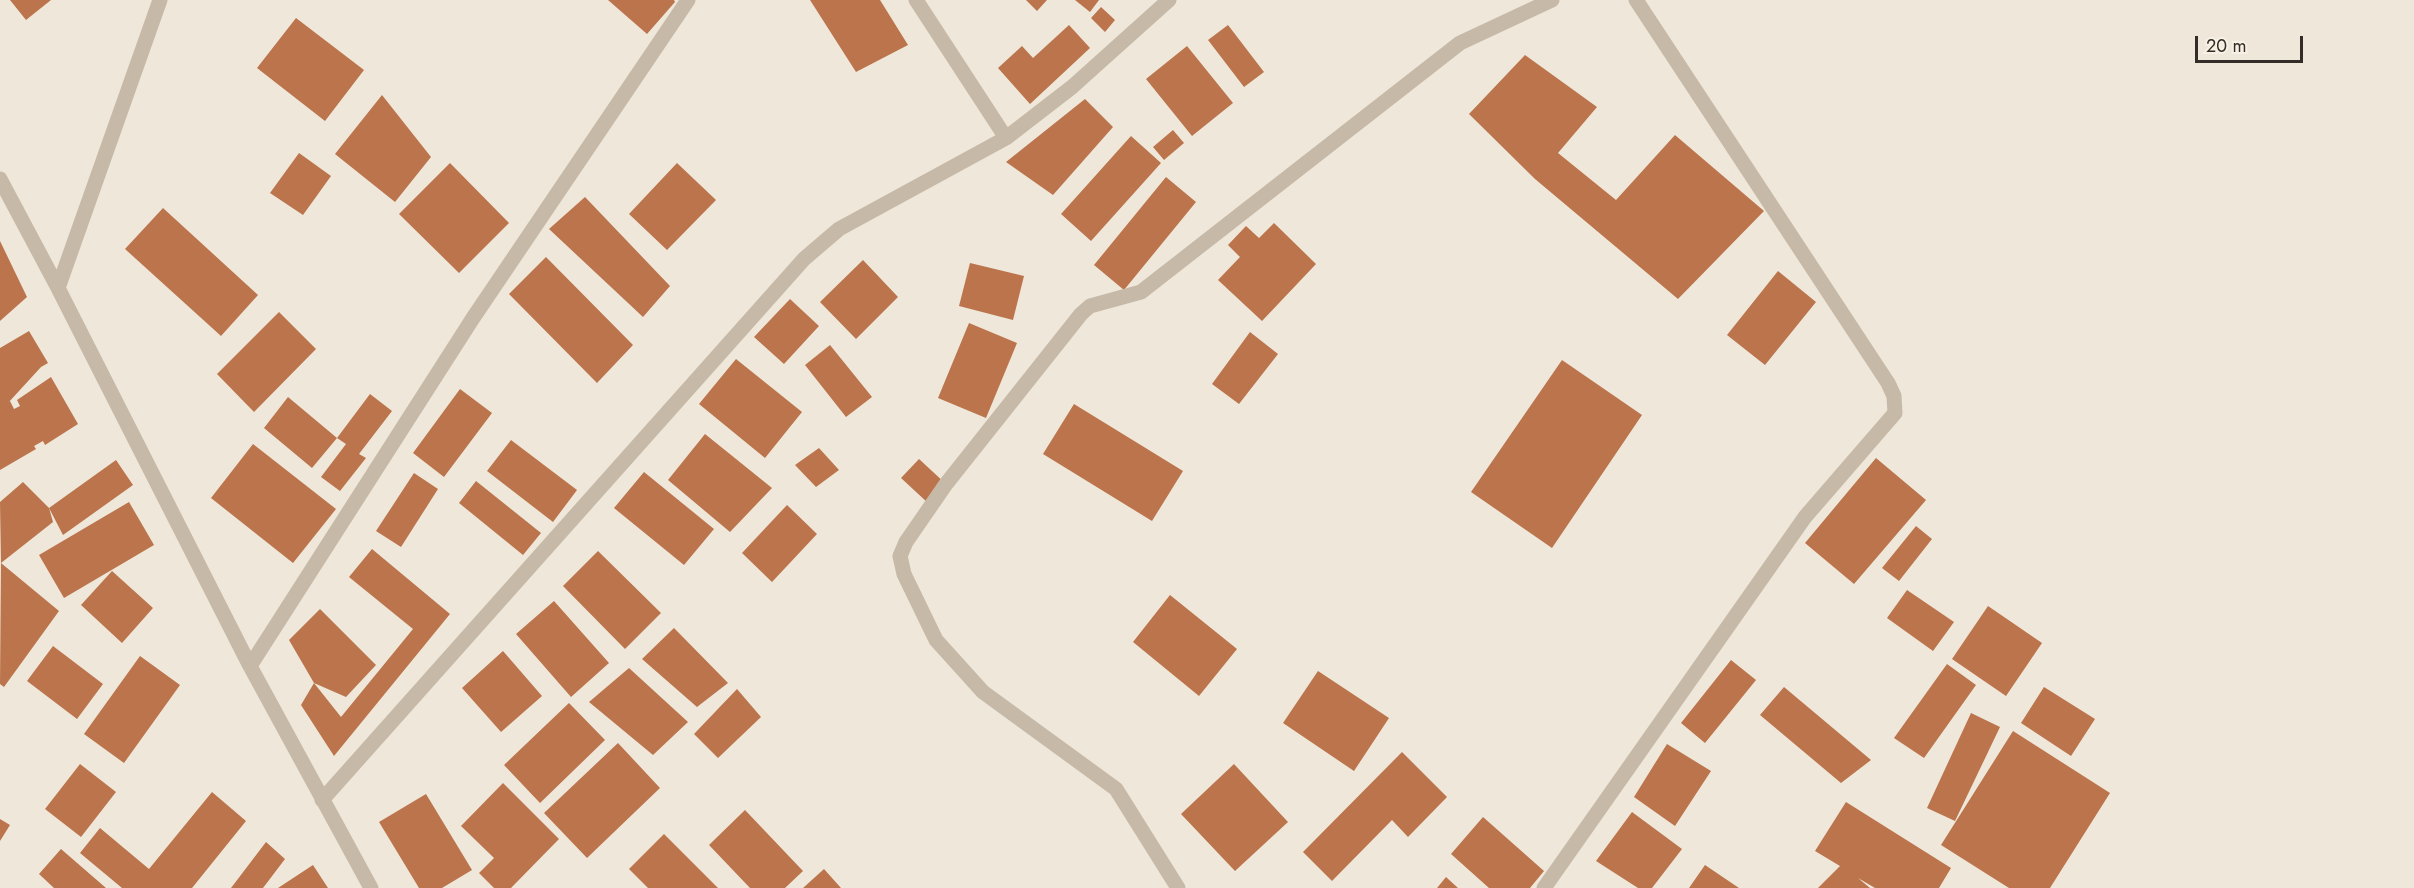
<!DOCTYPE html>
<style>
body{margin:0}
#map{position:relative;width:2414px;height:888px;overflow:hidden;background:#efe7da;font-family:Jost,sans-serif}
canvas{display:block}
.scale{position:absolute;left:2195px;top:36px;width:108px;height:27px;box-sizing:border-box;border:3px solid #332c27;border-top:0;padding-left:8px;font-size:18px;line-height:21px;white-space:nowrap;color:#332c27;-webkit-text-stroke:4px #f7f1e5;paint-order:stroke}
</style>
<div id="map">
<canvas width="2414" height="888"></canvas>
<div class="scale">20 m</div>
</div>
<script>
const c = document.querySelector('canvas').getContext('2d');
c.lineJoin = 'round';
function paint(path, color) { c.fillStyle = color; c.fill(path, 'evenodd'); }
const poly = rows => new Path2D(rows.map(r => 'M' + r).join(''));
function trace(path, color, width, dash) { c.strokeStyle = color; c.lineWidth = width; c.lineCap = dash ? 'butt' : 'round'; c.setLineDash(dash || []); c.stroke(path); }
paint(poly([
 [10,0,51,0,26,20],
 [608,0,674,0,675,2,647,34],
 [810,0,880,0,908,45,856,72],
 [1026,0,1047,0,1037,11],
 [1075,0,1099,0,1090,12],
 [1101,7,1115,20,1105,32,1091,18],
 [296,18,364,70,325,121,257,68],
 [1069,25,1090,48,1030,104,998,68,1022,46,1033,58],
 [1228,25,1264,72,1244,87,1208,40],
 [1187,46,1233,103,1192,136,1146,79],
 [1525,55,1597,107,1558,153,1616,200,1675,135,1764,211,1678,299,1535,179,1469,114],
 [382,95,431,157,395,202,335,154],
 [1085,99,1113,127,1053,195,1006,162],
 [1173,130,1184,143,1164,160,1153,147],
 [1131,136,1161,163,1091,241,1061,214],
 [299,153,331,176,303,215,270,193],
 [450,163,509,223,459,273,399,214],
 [677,163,716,200,667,250,629,214],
 [1166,177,1196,202,1124,290,1094,265],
 [585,197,670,286,643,317,549,229],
 [163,208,258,295,221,336,125,249],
 [1274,223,1316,264,1262,321,1218,280,1240,257,1228,245,1246,226,1259,238],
 [0,241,27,297,0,321],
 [546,257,633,345,597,383,509,294],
 [863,260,898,297,856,339,820,302],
 [970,263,1024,276,1013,320,959,306],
 [1778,271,1816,302,1765,365,1727,335],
 [790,299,819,326,784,364,754,337],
 [279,312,316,349,254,412,217,374],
 [969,323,1017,343,986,418,938,398],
 [29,331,48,363,41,367,8,403,10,401,14,409,20,406,17,400,51,377,78,424,45,445,43,441,34,446,36,449,0,470,0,348],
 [1250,332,1278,354,1239,404,1212,384],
 [830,345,872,397,846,417,805,365],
 [736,359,802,412,765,458,699,404],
 [1562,360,1642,415,1552,548,1471,492],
 [460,389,492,413,444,477,413,453],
 [370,394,392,411,359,454,366,458,340,491,321,477,346,444,337,438,312,468,264,428,288,397,337,438],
 [1074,404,1183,471,1152,521,1043,454],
 [705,434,772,488,730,532,668,480],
 [511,440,577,490,553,522,487,471],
 [253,444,336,509,293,563,211,498],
 [819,448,839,470,816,487,795,465],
 [1876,458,1926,500,1854,584,1805,543],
 [919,459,946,484,928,503,901,478],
 [116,460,133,485,63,535,49,508],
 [644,472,714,529,684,565,614,508],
 [414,473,438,489,401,547,376,531],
 [476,481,541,533,523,555,459,503],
 [23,482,49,508,53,522,1,563,0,502],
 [129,502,154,545,64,598,39,555],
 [787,505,817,534,772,582,742,553],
 [1916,526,1932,539,1899,581,1882,568],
 [372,549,450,614,334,756,301,705,314,683,341,717,413,629,349,577],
 [598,551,661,613,625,649,563,586],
 [1,563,59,611,4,687,0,684],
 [112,571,153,608,122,643,81,605],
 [1907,590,1954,622,1933,651,1887,618],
 [1170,595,1237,649,1199,696,1133,642],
 [554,601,609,663,571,697,516,634],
 [1988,606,2042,643,2006,696,1952,659],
 [320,609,376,665,346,697,314,683,289,640],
 [674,628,728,683,697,707,642,659],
 [53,646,103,684,77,719,27,681],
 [503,651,542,696,501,732,462,688],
 [140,656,180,685,124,763,84,734],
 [1731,660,1756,680,1705,743,1681,723],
 [1947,664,1976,685,1924,758,1894,738],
 [629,668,688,722,653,755,589,702],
 [1318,671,1389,718,1354,771,1283,723],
 [1784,687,1871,760,1841,783,1760,715],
 [2044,687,2095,719,2071,756,2021,723],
 [737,689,761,717,718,758,694,734],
 [569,703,605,740,540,803,504,765],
 [1971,713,2000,727,1955,821,1927,808],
 [2013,731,2110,793,2050,888,2009,888,1941,845],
 [618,743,660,788,587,858,544,813],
 [1667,744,1711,771,1675,826,1634,797],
 [1402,752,1447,797,1408,837,1392,820,1332,881,1303,852],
 [80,764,116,792,81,837,45,809],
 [1234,764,1288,822,1235,871,1181,814],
 [503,783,559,839,511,888,494,888,479,873,494,858,461,826],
 [212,792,246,821,192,888,122,888,80,853,100,828,149,869],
 [426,794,472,870,442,888,419,888,379,822],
 [1846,802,1951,868,1939,888,1875,888,1858,878,1870,888,1818,888,1840,866,1815,851],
 [745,810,803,871,785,888,750,888,709,845],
 [1632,812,1682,849,1652,888,1638,888,1596,861],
 [1483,817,1544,871,1530,888,1489,888,1451,854],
 [0,819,10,825,0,841],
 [664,834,718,888,648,888,629,869],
 [266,842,285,859,263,888,231,888],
 [61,849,106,888,54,888,39,874],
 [313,865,328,888,278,888],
 [1705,865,1739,888,1689,888],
 [824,869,841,888,803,888],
 [1446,877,1458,888,1437,888]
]), '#bb744b');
trace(poly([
 [916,0,1006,138],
 [0,179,58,288,250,666,371,888],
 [58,288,160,0],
 [250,666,473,318,688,0],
 [322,800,804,259,839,229,1006,138,1072,87,1169,0],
 [1178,888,1116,789,983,692,936,640,904,574,900,556,906,542,946,484,1081,314,1090,306,1141,292,1460,43,1552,0],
 [1544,888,1805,517,1895,413,1894,396,1888,383,1636,0]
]), '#c6b9a7', 15);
</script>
